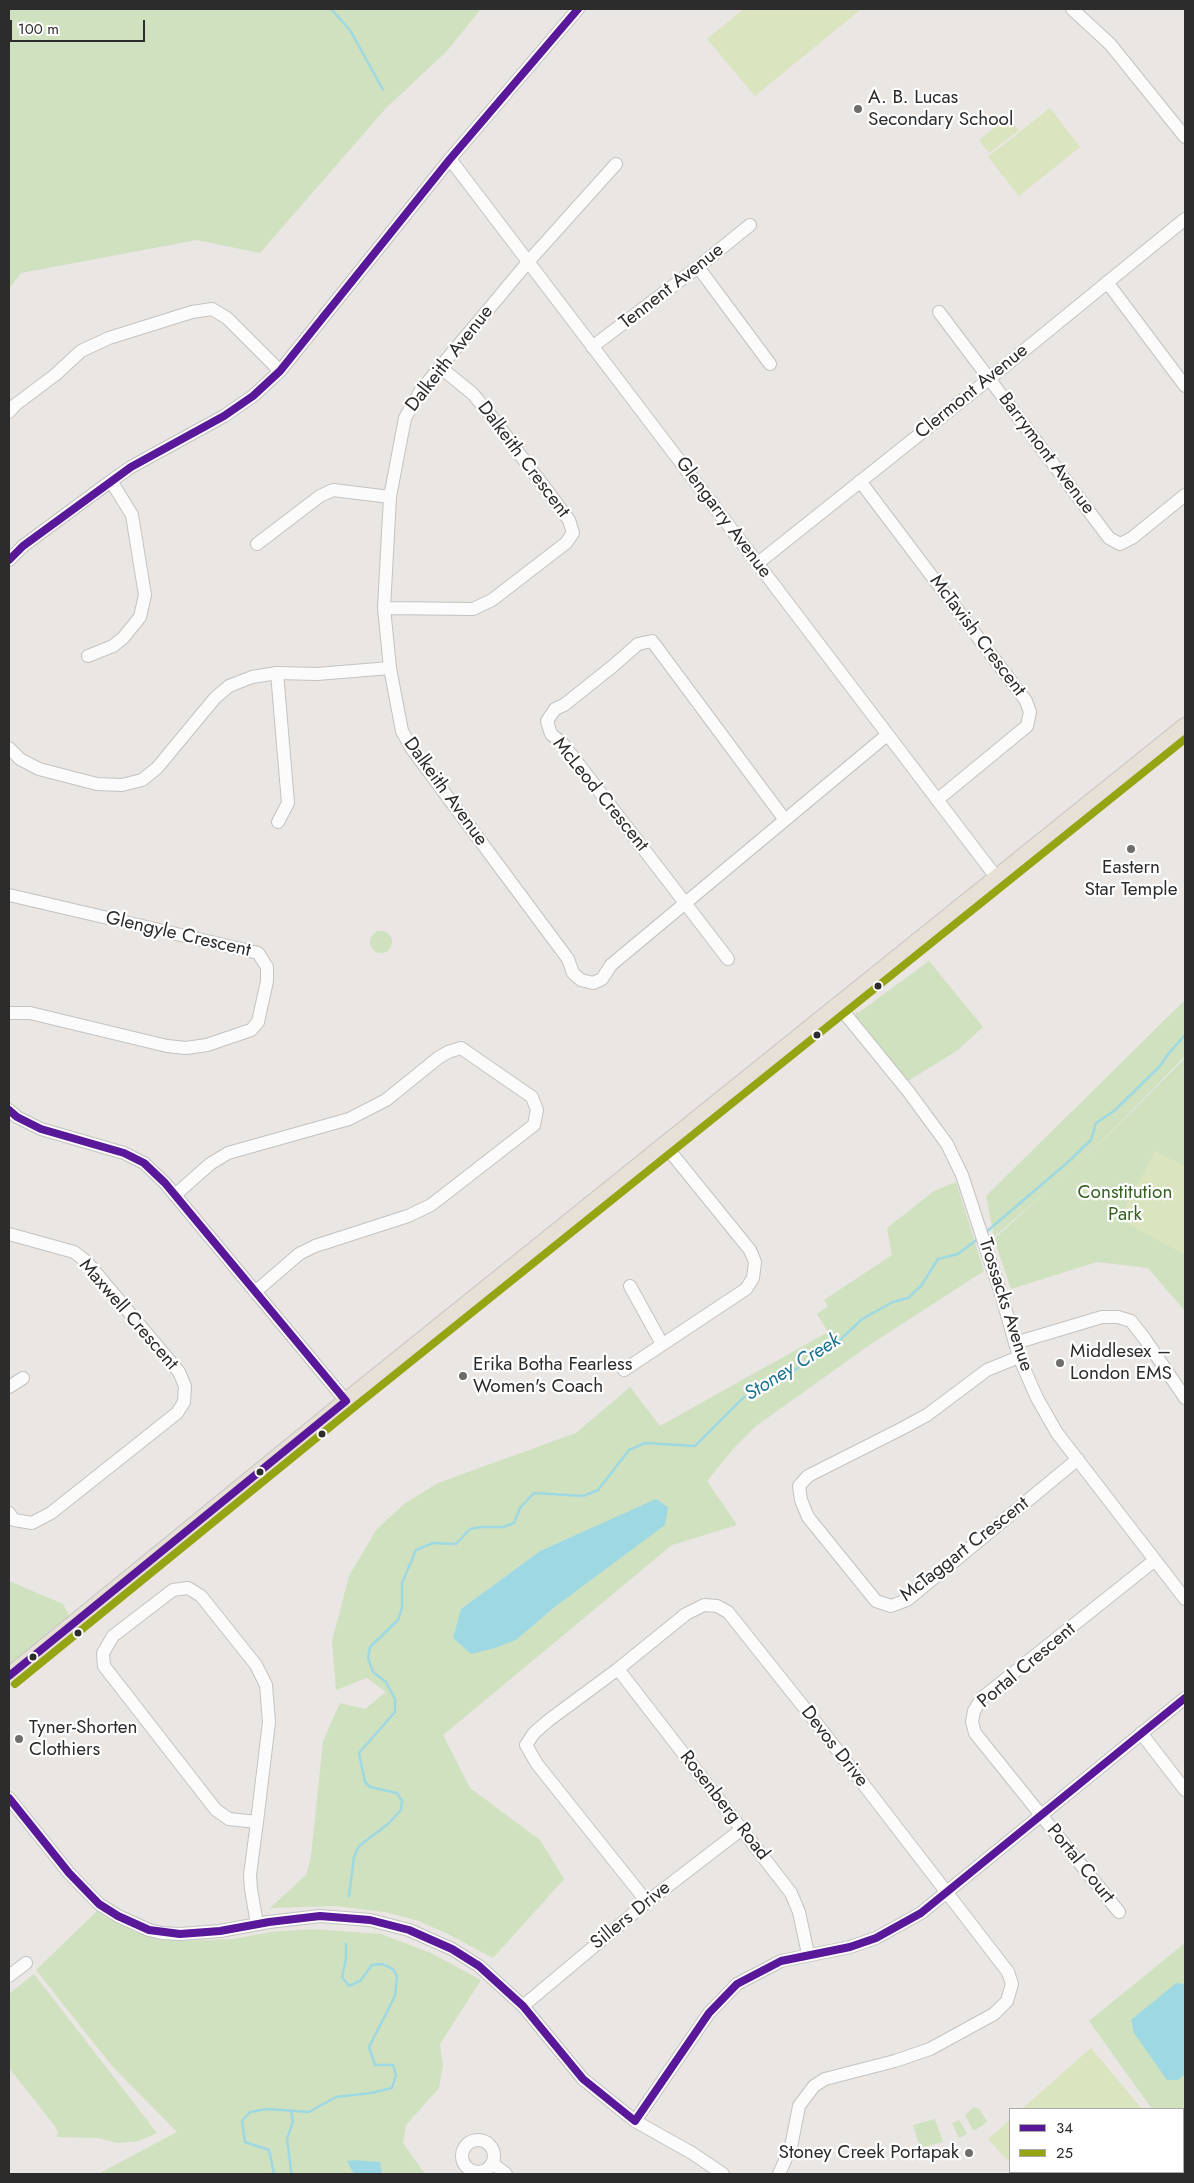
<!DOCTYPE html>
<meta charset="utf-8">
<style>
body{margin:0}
#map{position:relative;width:1194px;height:2183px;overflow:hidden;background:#e9e6e3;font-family:Jost,sans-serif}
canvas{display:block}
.frame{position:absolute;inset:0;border:10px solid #2c2c2c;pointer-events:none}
.legend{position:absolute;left:1009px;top:2108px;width:175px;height:65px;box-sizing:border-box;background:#fff;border:1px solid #ababab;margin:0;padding:6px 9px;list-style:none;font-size:15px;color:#2c2c2c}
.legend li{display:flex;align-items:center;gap:10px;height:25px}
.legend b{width:25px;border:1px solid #ababab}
.scale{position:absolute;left:10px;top:20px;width:135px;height:22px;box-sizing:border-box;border:2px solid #2c2c2c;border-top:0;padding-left:6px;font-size:15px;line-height:18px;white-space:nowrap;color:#2c2c2c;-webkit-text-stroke:4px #fff;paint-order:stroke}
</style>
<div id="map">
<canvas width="1194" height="2183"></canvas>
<div class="frame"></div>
<ul class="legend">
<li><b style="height:6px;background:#59189a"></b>34</li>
<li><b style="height:6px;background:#94a412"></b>25</li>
</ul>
<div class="scale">100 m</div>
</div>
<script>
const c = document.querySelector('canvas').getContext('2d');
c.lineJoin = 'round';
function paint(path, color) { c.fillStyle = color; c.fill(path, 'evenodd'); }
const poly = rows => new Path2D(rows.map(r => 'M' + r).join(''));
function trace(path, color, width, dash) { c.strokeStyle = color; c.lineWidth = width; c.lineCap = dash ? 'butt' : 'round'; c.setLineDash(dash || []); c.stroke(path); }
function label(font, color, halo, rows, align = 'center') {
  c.font = font + ' Jost,sans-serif'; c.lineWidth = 4.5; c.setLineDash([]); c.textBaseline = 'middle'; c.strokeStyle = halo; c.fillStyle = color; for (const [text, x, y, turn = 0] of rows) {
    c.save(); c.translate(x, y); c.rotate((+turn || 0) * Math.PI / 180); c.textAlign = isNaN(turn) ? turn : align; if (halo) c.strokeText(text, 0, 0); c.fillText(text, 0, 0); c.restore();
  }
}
paint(poly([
 [9,9,481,9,447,51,386,108,260,253,197,240,21,273,9,289],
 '370 942a11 11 0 1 1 22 0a11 11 0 1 1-22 0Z',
 [929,961,983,1027,958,1050,908,1081,855,1019,856,1011,858,1013],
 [1185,1000,1185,1056,1120,1123,1051,1187,994,1237,986,1196],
 [1185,1058,1185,1311,1148,1268,1097,1262,1011,1289,994,1239,1120,1124],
 [956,1182,984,1271,871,1344,756,1426,734,1448,707,1481,737,1525,672,1545,443,1735,470,1788,540,1840,564,1879,493,1958,450,1935,419,1921,385,1912,334,1906,270,1908,306,1875,311,1857,323,1741,340,1703,365,1709,386,1692,367,1678,336,1690,332,1641,349,1576,376,1530,404,1504,438,1483,576,1433,630,1387,660,1426,828,1332,817,1314,828,1306,824,1300,892,1255,887,1228,934,1191],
 [625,1514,556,1606,516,1640,461,1609,540,1551],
 [9,1581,63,1604,70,1617,9,1667],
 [97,1911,103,1916,137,1933,179,1941,233,1939,271,1932,312,1929,381,1934,431,1953,481,1980,440,2044,443,2066,439,2088,406,2125,403,2143,425,2174,98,2174,177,2132,112,2066,36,1970],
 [1185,1943,1185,2174,1100,2174,1102,2172,1183,2172,1183,2109,1152,2109,1089,2021],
 [34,1974,157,2133,139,2141,118,2143,98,2138,57,2137,58,2132,54,2125,9,2068,9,1994],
 [974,2107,979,2109,987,2121,986,2123,975,2130,973,2130,965,2115],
 [935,2119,943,2142,920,2148,913,2125],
 [959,2120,967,2134,959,2138,952,2123]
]), '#d0e1bf');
paint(poly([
 [744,9,859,9,860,10,755,96,707,39],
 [1050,108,1080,147,1019,196,988,157],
 [1008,117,1019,130,989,153,979,140],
 [1155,1151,1185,1166,1185,1255,1119,1219],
 [1091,2048,1142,2109,1022,2109],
 [1010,2120,1010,2163,988,2139],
 [1018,2172,1088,2172,1086,2174,1020,2174]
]), '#dae4be');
paint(poly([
 [656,1499,668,1507,665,1525,556,1606,516,1640,495,1648,471,1654,453,1638,461,1609,540,1551],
 [1176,1983,1185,1984,1185,2074,1178,2080,1167,2080,1134,2033,1131,2020],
 [355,2160,380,2162,382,2174,354,2174,347,2161]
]), '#9ed9e3');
trace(poly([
 [331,9,350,30,383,90],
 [985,1233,1068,1162,1091,1140,1096,1123,1114,1111,1160,1066,1169,1053,1185,1035],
 [349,1896,354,1857,359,1846,388,1824,401,1810,402,1801,397,1793,370,1787,365,1782,359,1753,395,1712,395,1699,386,1682,373,1672,368,1658,370,1647,398,1620,402,1608,402,1583,416,1550,433,1543,456,1544,470,1529,481,1527,503,1527,514,1523,520,1508,534,1493,583,1496,598,1490,629,1450,645,1443,695,1446,743,1398,776,1382,815,1357,839,1341,862,1319,893,1302,908,1298,921,1286,938,1259,958,1254,979,1238],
 [291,2110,293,2122,287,2138,291,2171,293,2174],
 [274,2174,269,2150,245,2142,242,2121,250,2112,267,2109,309,2112,336,2097,371,2093,392,2088,396,2075,393,2065,375,2065,369,2047,395,1996,397,1976,393,1969,382,1964,372,1965,360,1981,349,1986,342,1977,346,1959,346,1944]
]), '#9ed9e3', 2.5);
const minor = poly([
 [1072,9,1110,44,1185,137],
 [450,159,996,877],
 [616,164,528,262,421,390,405,418,390,497,384,608,390,668,402,731,412,749,568,959,573,973,581,980,593,983,602,979,611,965,887,735],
 [698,267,770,364],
 [1107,282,1185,386],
 [939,312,1109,538,1120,544,1132,538,1185,495],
 [592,347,698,267,750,225],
 [9,412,15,405,55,375,81,351,109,338,192,312,212,309,227,318,280,371],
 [860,481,1026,701,1030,712,1027,726,937,800],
 [257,544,320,496,333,490,390,497],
 [9,560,23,546,111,481,131,467,224,416,253,396,280,371,450,159,578,9],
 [758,563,989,379,1185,219],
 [384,608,473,609,492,600,566,543,573,533,569,520,495,421,473,394,440,367],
 [88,656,113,646,123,638,140,617,145,595,132,515,111,481],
 [277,673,288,803,278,822],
 [9,748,20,759,39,769,97,784,122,785,142,780,157,768,215,698,229,686,252,677,277,673,317,674,390,668],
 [9,895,258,953,267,967,267,981,258,1022,251,1030,207,1045,186,1048,167,1046,30,1013,9,1013],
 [728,959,563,744,551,734,547,721,555,709,564,705,613,666,638,644,652,641,785,820],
 [838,1005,908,1091,947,1144,962,1175,1002,1297,1019,1357,1037,1398,1057,1433,1185,1599],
 [9,1110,17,1117,41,1129,124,1153,144,1163,165,1183,346,1401],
 [175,1195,210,1164,228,1153,349,1119,386,1100,438,1058,448,1052,461,1048,532,1097,537,1110,534,1125,431,1205,408,1216,315,1246,299,1254,255,1292],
 [9,1234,74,1252,87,1262,179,1372,185,1386,184,1402,177,1413,51,1513,32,1523,14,1520,9,1513],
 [630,1286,662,1344],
 [1015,1343,1102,1317,1118,1317,1131,1321,1145,1339,1185,1398],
 [1019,1357,987,1370,927,1415,903,1428,808,1476,799,1486,801,1500,808,1517,876,1601,891,1606,907,1600,1078,1459],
 [624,1370,746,1289,753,1278,755,1262,750,1250,664,1144],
 [9,1387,23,1378],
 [618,1669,791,1893,799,1912,808,1954],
 [1141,1733,1185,1790],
 [9,1798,69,1873,99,1904,118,1916,149,1930,162,1933,180,1934,220,1931,269,1922,320,1916,370,1920,409,1930,452,1949,479,1966,523,2006,583,2079,635,2121,692,2153,723,2174],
 [257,1822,269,1722,266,1685,256,1665,201,1596,188,1588,173,1590,113,1636,103,1653,104,1666,216,1810,229,1819,257,1822,250,1875,251,1889,257,1924],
 [647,1902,537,1764,526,1745,534,1733,549,1720,618,1669,686,1614,704,1605,717,1606,728,1612,814,1720,1008,1972,1012,1984,1007,2001,994,2014,930,2049,895,2061,825,2079,814,2086,799,2106,791,2147,779,2174],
 [1119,1912,975,1733,972,1722,974,1711,982,1698,1155,1560],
 [9,1976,26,1963],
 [523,2006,647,1902,742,1829],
 [635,2121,709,2013,737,1984,781,1961,850,1947,876,1938,921,1913,1185,1698],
 '462 2156a16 16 0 1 1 32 0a16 16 0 1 1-32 0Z',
 [492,2163,506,2174]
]);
const major = poly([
 [9,1676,346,1401,1185,726]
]);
trace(minor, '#c4c3c2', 14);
trace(major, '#c5c4c2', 18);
trace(minor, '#fcfbfb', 12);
trace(major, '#e6e0d6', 16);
trace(poly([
 [9,560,23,546,131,467,224,416,253,396,280,371,450,159,578,9],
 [9,1110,17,1117,41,1129,124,1153,144,1163,165,1183,346,1401,9,1676],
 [9,1798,69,1873,99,1904,118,1916,149,1930,180,1934,220,1931,269,1922,320,1916,370,1920,409,1930,452,1949,479,1966,523,2006,583,2079,635,2121,709,2013,737,1984,781,1961,850,1947,876,1938,921,1913,1185,1698]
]), '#59189a', 8);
trace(poly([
 [15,1684,352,1409,1185,739]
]), '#94a412', 8);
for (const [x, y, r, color] of [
 [858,109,5,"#6e6d6c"],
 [1131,849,5,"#6e6d6c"],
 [878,986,4.5,"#2c2c2c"],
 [817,1035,4.5,"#2c2c2c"],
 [1060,1363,5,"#6e6d6c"],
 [463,1376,5,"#6e6d6c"],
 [322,1434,4.5,"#2c2c2c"],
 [260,1472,4.5,"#2c2c2c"],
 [78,1633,4.5,"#2c2c2c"],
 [33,1657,4.5,"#2c2c2c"],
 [19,1739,5,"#6e6d6c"],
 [969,2153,5,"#6e6d6c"]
]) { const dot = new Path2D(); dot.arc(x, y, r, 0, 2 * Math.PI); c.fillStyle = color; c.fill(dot); trace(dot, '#fff', 2); }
label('19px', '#2c2c2c', '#fff', [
 ["A. B. Lucas",868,98],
 ["Secondary School",868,120],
 ["Eastern",1131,868,"center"],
 ["Star Temple",1131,890,"center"],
 ["Middlesex –",1070,1352],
 ["London EMS",1070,1374],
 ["Erika Botha Fearless",473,1365],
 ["Women's Coach",473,1387],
 ["Tyner-Shorten",29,1728],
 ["Clothiers",29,1750],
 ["Stoney Creek Portapak",959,2153,"right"]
], 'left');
label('19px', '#2c2c2c', '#fff', [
 ["Tennent Avenue",672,287,-38],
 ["Dalkeith Avenue",450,359,-52],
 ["Clermont Avenue",972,392,-39],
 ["Barrymont Avenue",1046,454,53],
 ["Dalkeith Crescent",523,460,53],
 ["Glengarry Avenue",723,518,53],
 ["McTavish Crescent",977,636,53],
 ["Dalkeith Avenue",445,792,54],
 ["McLeod Crescent",600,795,51],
 ["Glengyle Crescent",178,935,13],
 ["Trossacks Avenue",1005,1305,72],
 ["Maxwell Crescent",128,1315,49],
 ["McTaggart Crescent",965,1550,-38],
 ["Portal Crescent",1027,1666,-40],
 ["Devos Drive",834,1747,52],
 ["Rosenberg Road",724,1806,52],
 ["Portal Court",1080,1864,51],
 ["Sillers Drive",631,1916,-39]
]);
label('19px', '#366322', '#fff', [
 ["Constitution",1125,1193],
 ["Park",1125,1215]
]);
label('italic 20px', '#1b7592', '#fff', [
 ["Stoney Creek",793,1368,-32]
]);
</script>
